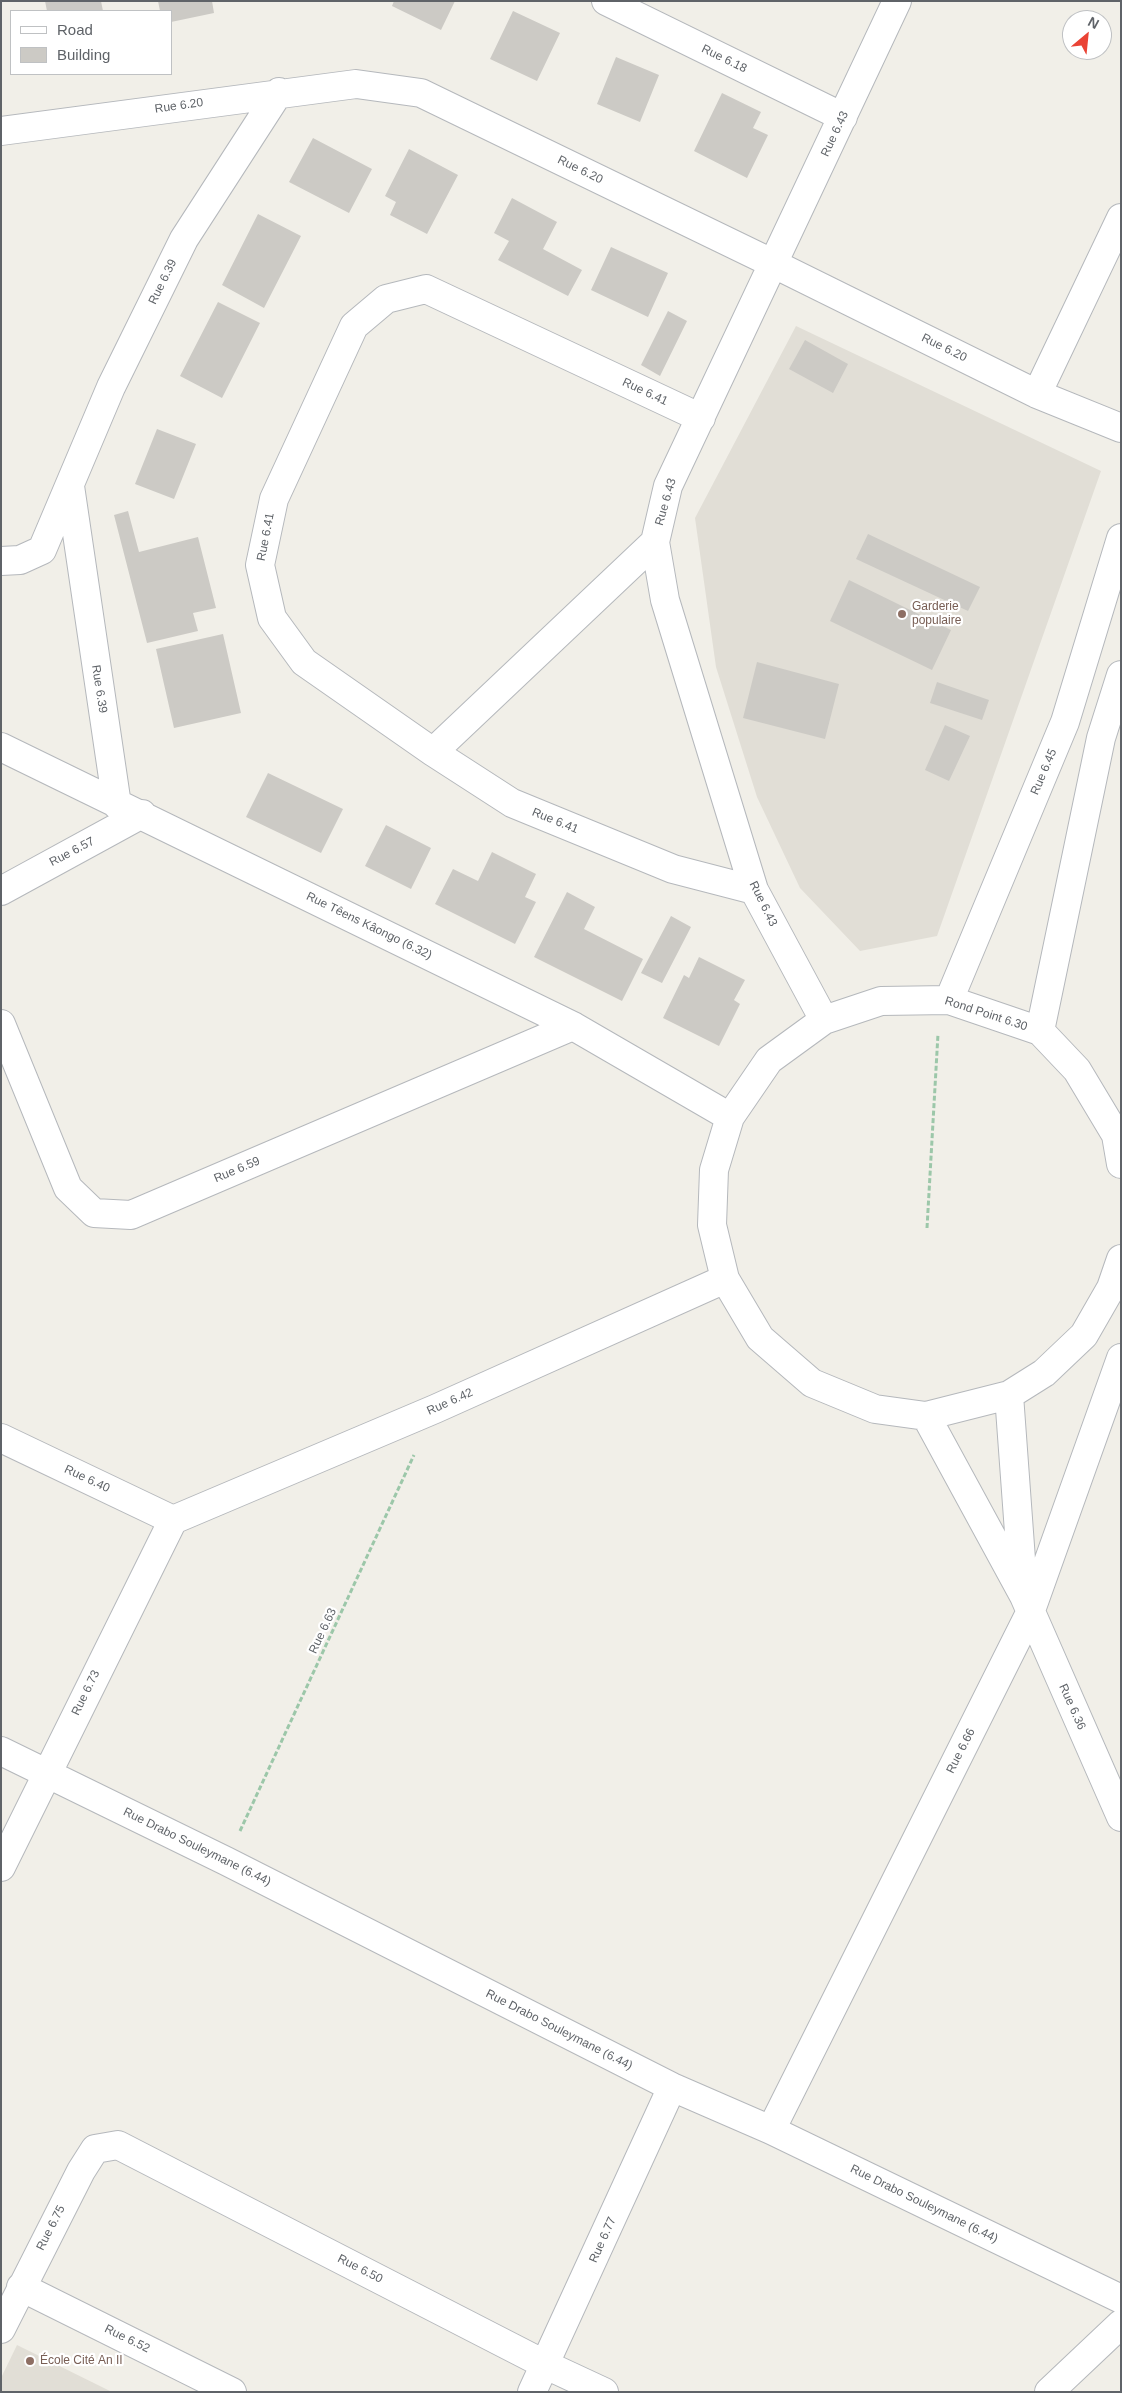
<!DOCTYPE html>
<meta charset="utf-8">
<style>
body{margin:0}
#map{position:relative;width:1122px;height:2393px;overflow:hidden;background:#f1efe8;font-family:Helvetica,sans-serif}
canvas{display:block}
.frame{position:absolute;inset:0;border:2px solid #5f6368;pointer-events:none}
.legend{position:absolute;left:10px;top:10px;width:162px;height:65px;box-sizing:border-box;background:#fff;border:1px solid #bfc1c3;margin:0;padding:6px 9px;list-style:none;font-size:15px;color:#5f6368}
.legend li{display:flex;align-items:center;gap:10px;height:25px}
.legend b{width:25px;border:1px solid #bfc1c3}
.north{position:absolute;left:1062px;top:10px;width:50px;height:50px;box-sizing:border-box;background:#fff;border:1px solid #bfc1c3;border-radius:50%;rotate:28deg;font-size:14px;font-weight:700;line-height:20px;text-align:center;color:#5f6368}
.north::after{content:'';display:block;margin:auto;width:18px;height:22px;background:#ea4335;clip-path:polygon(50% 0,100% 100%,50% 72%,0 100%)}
</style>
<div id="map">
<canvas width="1122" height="2393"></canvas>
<div class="frame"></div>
<ul class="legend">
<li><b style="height:6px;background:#fff"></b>Road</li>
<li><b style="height:14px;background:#cccac5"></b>Building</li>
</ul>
<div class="north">N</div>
</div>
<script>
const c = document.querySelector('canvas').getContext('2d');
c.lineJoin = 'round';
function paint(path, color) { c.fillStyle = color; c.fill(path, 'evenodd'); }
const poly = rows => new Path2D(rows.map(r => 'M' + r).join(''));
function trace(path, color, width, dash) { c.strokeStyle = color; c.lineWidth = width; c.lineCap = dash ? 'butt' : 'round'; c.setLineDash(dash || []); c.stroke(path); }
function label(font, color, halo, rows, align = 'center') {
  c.font = font + ' Helvetica,sans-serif'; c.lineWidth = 4.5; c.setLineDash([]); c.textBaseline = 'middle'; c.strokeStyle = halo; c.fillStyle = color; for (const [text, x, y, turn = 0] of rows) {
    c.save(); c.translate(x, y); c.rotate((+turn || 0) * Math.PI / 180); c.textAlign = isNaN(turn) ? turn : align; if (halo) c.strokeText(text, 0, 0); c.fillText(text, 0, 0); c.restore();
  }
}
paint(poly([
 [796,326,1101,471,937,936,860,951,800,888,757,797,716,667,695,518],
 [17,2345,112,2392,1,2392,1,2378]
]), '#e1ded6');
paint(poly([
 [45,1,101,1,103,11,47,11],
 [158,1,212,1,214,13,171,22,171,11,160,11],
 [394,1,455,1,441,30,392,6],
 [513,11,560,33,537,81,490,59],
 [616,57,659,75,640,122,597,104],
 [722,93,761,112,753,128,768,135,747,178,694,151],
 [313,138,372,169,349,213,289,182],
 [409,149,458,175,427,234,390,215,396,202,385,196],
 [512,198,557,222,543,249,582,270,568,296,498,260,509,241,494,233],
 [258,214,301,236,264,308,222,285],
 [611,247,668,273,648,317,591,290],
 [218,302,260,323,222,398,180,376],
 [668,311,687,321,660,376,641,365],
 [805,340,848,364,833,393,789,369],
 [157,429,196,444,174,499,135,484],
 [128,511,139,552,198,537,216,608,193,613,198,631,147,643,114,515],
 [868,534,980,587,968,611,856,559],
 [849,580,951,630,932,670,830,621],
 [223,634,241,713,174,728,156,649],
 [757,662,839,684,825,739,743,718],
 [937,682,989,700,982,720,930,703],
 [945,725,970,736,949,781,925,770],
 [268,773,343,809,321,853,246,817],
 [386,825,431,848,411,889,365,866],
 [492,852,536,874,525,897,536,902,515,944,435,904,453,869,478,881],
 [567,892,595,907,584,929,643,959,622,1001,534,957],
 [671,916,691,927,662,983,641,973],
 [699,957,745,980,734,1000,740,1004,719,1046,663,1018,684,975,689,978]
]), '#cccac5');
const minor = poly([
 [606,1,843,117],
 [1,131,356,84,421,93,774,264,1037,394,1121,428],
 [1037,394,1121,218],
 [701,418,426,289,386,299,354,326,274,499,260,565,272,618,304,662,433,752,512,803,673,869,754,890],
 [70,486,117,805],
 [1,561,20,560,42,550,111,387,184,239,279,92],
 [1,747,573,1026,730,1117],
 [433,752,655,542],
 [1,891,142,814],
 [949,1000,1065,722,1121,538],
 [824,1020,754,890,665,600,655,542,668,486,897,1],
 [1,1024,68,1188,94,1213,131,1215,573,1026],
 [1040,1031,1101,738,1121,675],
 [1121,1164,1116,1135,1077,1070,1040,1031,949,1000,881,1001,824,1020,769,1060,730,1117,714,1170,712,1225,725,1279,760,1338,812,1383,875,1409,926,1416,1009,1395,1044,1373,1084,1335,1111,1288,1121,1259],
 [1009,1395,1023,1587],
 [926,1416,1024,1596,1121,1817],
 [1,1438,173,1520],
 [173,1520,435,1409,725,1279],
 [1,1751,226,1861,672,2087,771,2130,1121,2299],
 [1,1867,173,1520],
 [771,2130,1030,1613,1121,1358],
 [21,2287,232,2392],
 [1,2329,81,2171,95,2149,118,2145,546,2365,604,2392],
 [532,2392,672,2087],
 [1049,2392,1121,2324]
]);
trace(minor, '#b5b8bc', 30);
trace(poly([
 [927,1228,938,1034],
 [240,1831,414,1455]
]), '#9cc7a9', 3, [5, 2.5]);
trace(minor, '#fff', 28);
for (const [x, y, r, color] of [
 [902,614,5,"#8d6e63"],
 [30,2361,5,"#8d6e63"]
]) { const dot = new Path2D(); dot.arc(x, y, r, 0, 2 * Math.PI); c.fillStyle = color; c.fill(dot); trace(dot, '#fff', 2); }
label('12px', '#5f6368', '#fff', [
 ["Rue 6.18",724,59,26],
 ["Rue 6.20",179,106,-8],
 ["Rue 6.43",835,134,-65],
 ["Rue 6.20",580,170,26],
 ["Rue 6.39",163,282,-64],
 ["Rue 6.20",944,348,26],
 ["Rue 6.41",645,392,25],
 ["Rue 6.43",666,502,-74],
 ["Rue 6.41",266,537,-79],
 ["Rue 6.39",99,689,81],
 ["Rue 6.45",1044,772,-67],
 ["Rue 6.41",555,821,22],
 ["Rue 6.57",72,852,-28],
 ["Rue 6.43",763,904,64],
 ["Rue Têens Kâongo (6.32)",369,926,26],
 ["Rond Point 6.30",986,1014,18],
 ["Rue 6.59",237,1170,-23],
 ["Rue 6.42",450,1402,-24],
 ["Rue 6.40",87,1479,25],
 ["Rue 6.63",323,1631,-65],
 ["Rue 6.73",86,1693,-64],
 ["Rue 6.36",1072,1707,66],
 ["Rue 6.66",961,1751,-63],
 ["Rue Drabo Souleymane (6.44)",197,1847,26],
 ["Rue Drabo Souleymane (6.44)",559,2030,27],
 ["Rue Drabo Souleymane (6.44)",924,2204,26],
 ["Rue 6.75",51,2228,-63],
 ["Rue 6.77",603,2240,-66],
 ["Rue 6.50",360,2269,27],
 ["Rue 6.52",127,2339,26]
]);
label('12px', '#785e54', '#fff', [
 ["Garderie",912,607],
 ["populaire",912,621],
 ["École Cité An II",40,2361]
], 'left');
</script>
